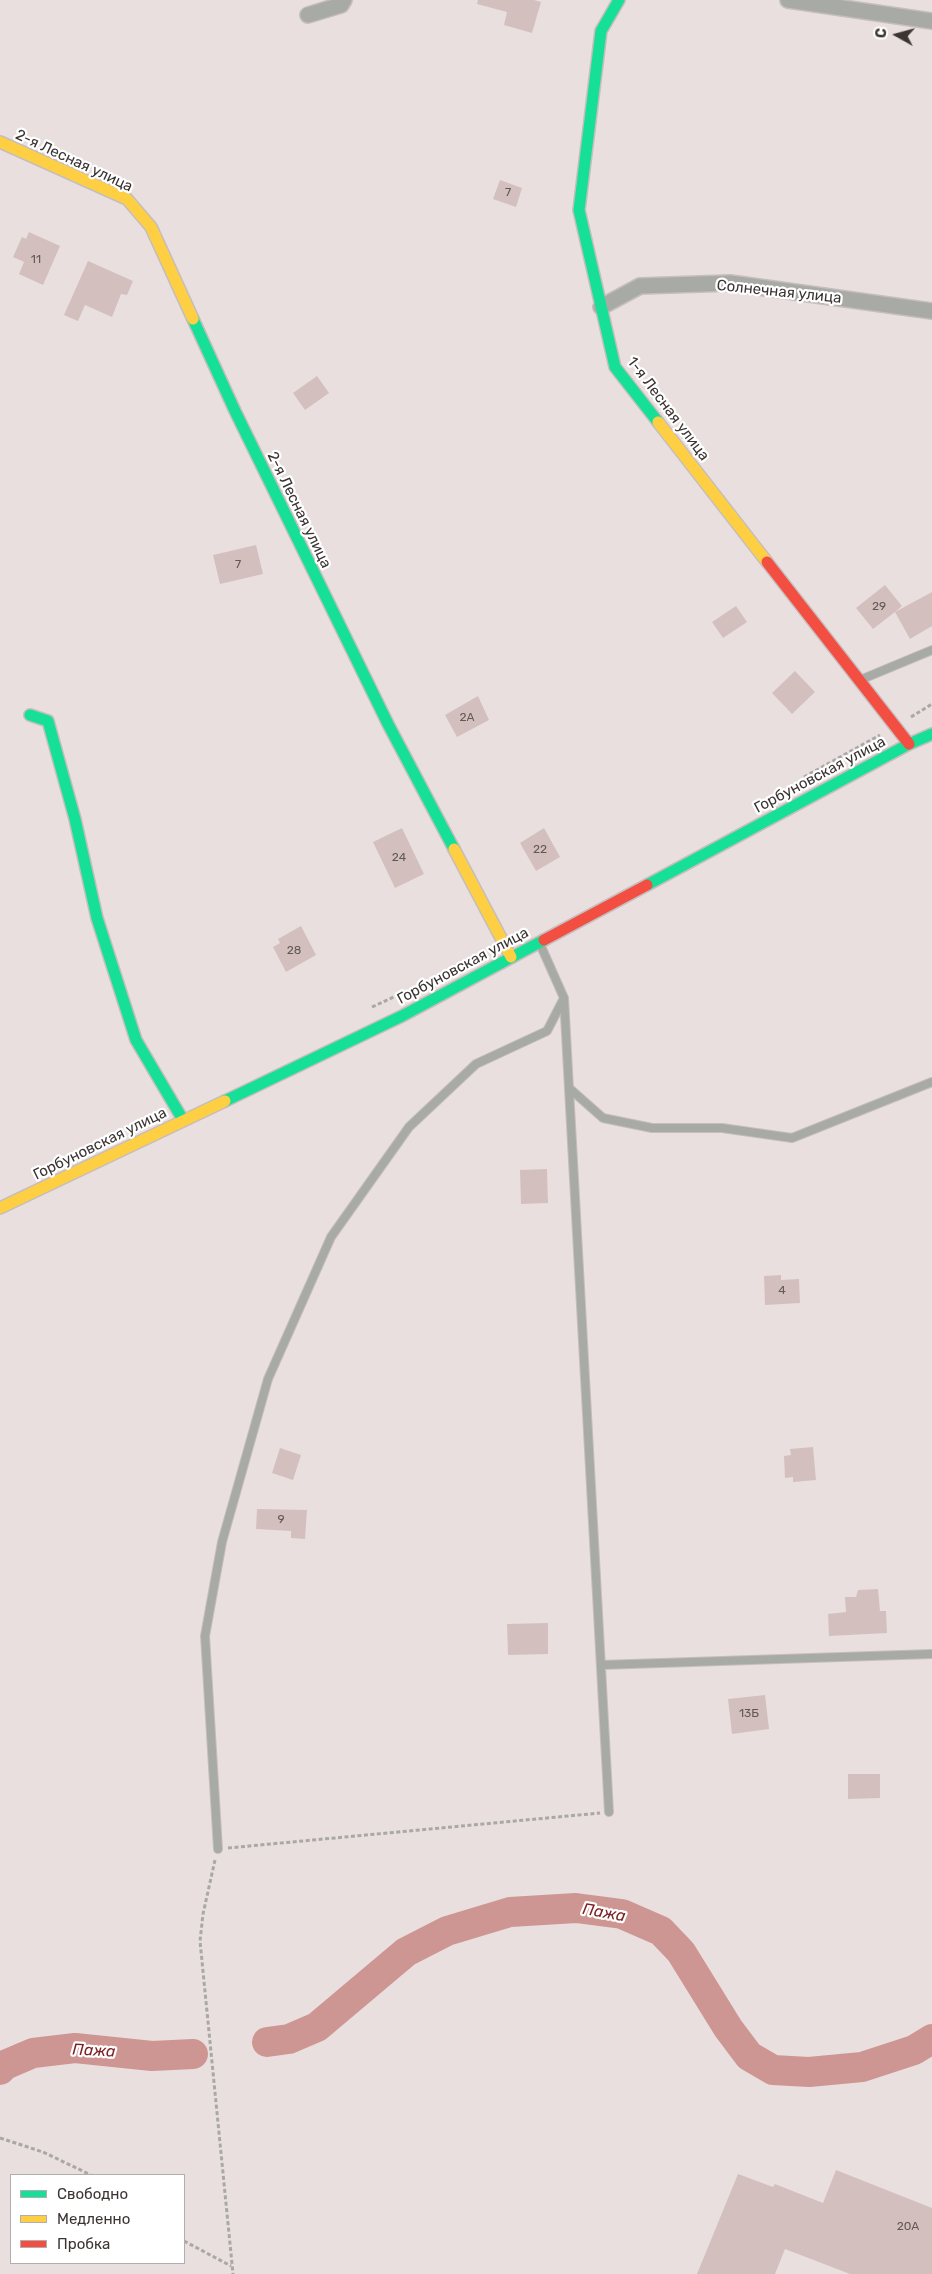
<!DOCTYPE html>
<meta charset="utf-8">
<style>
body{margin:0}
#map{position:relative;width:932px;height:2274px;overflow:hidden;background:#e9dfde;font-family:Rubik,sans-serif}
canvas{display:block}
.legend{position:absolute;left:10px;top:2174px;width:175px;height:90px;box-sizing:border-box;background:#fff;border:1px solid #b1aead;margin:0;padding:6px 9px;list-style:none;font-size:15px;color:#3b3433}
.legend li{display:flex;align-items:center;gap:10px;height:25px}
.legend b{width:25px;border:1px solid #b1aead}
.north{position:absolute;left:872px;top:10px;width:50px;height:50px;-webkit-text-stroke:4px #fff;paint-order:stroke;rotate:277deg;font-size:14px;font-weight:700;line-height:20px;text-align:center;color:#3b3433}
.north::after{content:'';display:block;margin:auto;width:18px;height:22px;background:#3b3433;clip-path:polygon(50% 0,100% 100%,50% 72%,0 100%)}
</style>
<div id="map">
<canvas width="932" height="2274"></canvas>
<ul class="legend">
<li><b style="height:6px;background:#16e098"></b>Свободно</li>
<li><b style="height:6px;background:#ffcf43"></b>Медленно</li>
<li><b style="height:6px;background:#f24e42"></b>Пробка</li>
</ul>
<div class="north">С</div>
</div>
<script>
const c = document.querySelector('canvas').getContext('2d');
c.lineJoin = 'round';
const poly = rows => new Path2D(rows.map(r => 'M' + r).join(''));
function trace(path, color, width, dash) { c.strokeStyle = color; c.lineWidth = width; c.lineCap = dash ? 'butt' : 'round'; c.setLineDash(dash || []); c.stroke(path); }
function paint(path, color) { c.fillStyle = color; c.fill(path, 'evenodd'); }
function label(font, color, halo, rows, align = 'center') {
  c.font = font + ' Rubik,sans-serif'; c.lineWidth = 4.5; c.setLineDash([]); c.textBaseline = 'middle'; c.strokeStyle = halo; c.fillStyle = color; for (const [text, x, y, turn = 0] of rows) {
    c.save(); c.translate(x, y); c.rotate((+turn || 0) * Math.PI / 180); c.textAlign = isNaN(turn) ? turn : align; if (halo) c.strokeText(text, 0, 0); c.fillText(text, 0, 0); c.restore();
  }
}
trace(poly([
 [267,2042,289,2039,317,2027,406,1952,447,1931,510,1912,576,1908,622,1914,661,1931,681,1952,728,2028,749,2056,773,2070,809,2072,862,2067,914,2050,932,2039],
 [0,2070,5,2065,33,2053,75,2048,152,2056,193,2054]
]), '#ce9692', 30);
paint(poly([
 [478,0,534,0,541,2,532,33,504,25,507,12,477,4],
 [500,180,522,188,516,207,493,199],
 [29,232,60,246,43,285,19,274,24,262,13,257,22,237,26,239],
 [88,261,133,281,127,295,121,294,112,317,85,305,78,321,64,315],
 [317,376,329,393,305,410,293,393],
 [256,545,263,574,220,584,213,555],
 [885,585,902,606,895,612,932,592,932,626,910,639,895,612,873,629,856,608],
 [736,606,747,622,723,638,712,622],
 [795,671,815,692,792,714,772,693],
 [478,696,489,720,457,737,445,715],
 [402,828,424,874,395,888,373,842],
 [544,828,560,857,536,871,520,843],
 [301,926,316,955,286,972,273,947,280,943,278,939],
 [547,1169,548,1203,521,1204,520,1170],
 [781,1275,781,1280,799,1279,800,1303,765,1305,764,1276],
 [813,1447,816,1480,793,1482,793,1477,785,1478,784,1456,791,1455,790,1449],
 [280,1448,301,1455,293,1480,272,1473],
 [257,1509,307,1510,305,1539,291,1538,291,1531,256,1529],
 [878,1589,880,1611,886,1611,887,1633,829,1636,828,1614,846,1612,845,1597,856,1597,858,1590],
 [548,1623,548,1654,508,1655,507,1624],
 [765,1695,769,1729,732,1734,728,1699],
 [848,1774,880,1774,880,1798,848,1799],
 [836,2170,932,2208,932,2274,850,2274,785,2249,775,2274,697,2274,738,2174,773,2187,775,2184,823,2203]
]), '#d3c0be');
const lane = poly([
 [860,680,932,650],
 [540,944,564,998,609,1812],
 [569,1088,603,1118,652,1128,722,1128,792,1138,932,1082],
 [601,1665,931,1654],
 [218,1849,205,1636,222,1542,268,1379,331,1237,409,1127,476,1064,547,1031,564,998]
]);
const street = poly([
 [788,0,932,21],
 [308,15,341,5,344,0],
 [601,307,640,286,730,283,932,311]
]);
const fast = poly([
 [619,0,601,31,579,210,615,367,658,422],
 [193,319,235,411,388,724,454,849],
 [30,715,48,721,75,819,97,918,136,1040,183,1120],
 [647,885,909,744,932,734],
 [225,1101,402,1016,544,940]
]);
const slow = poly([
 [0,142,127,199,151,227,193,319],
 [658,422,767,562],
 [454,849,511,957],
 [0,1208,225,1101]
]);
const jam = poly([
 [767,562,909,744],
 [544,940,647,885]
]);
trace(lane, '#c5bebd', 10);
trace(street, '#c5bebd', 18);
trace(fast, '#c5bebd', 14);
trace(slow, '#c5bebd', 14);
trace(jam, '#c5bebd', 14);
trace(poly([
 [911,717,932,704],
 [804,777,880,735],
 [372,1007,400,994],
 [228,1848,600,1813],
 [215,1860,203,1914,200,1941,233,2274],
 [0,2138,43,2152,91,2175],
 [184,2241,231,2266]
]), '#aaa8a6', 3, [4, 2.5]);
trace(lane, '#a8aaa5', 8);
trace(street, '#a8aaa5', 15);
trace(fast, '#16e098', 11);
trace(slow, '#ffcf43', 11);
trace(jam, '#f24e42', 11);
label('12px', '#615756', null, [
 ["7",508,193],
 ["11",36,260],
 ["7",238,565],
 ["29",879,607],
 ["2А",467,718],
 ["22",540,850],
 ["24",399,858],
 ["28",294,951],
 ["4",782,1291],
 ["9",281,1520],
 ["13Б",749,1714],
 ["20А",908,2227]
]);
label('15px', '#3b3433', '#fff', [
 ["2-я Лесная улица",74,161,25],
 ["Солнечная улица",779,292,6],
 ["1-я Лесная улица",668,409,53],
 ["2-я Лесная улица",299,510,64],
 ["Горбуновская улица",820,775,-28],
 ["Горбуновская улица",463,966,-28],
 ["Горбуновская улица",100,1144,-26]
]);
label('italic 16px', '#7d2124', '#fff', [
 ["Пажа",604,1913,10],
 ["Пажа",94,2051,3]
]);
</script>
